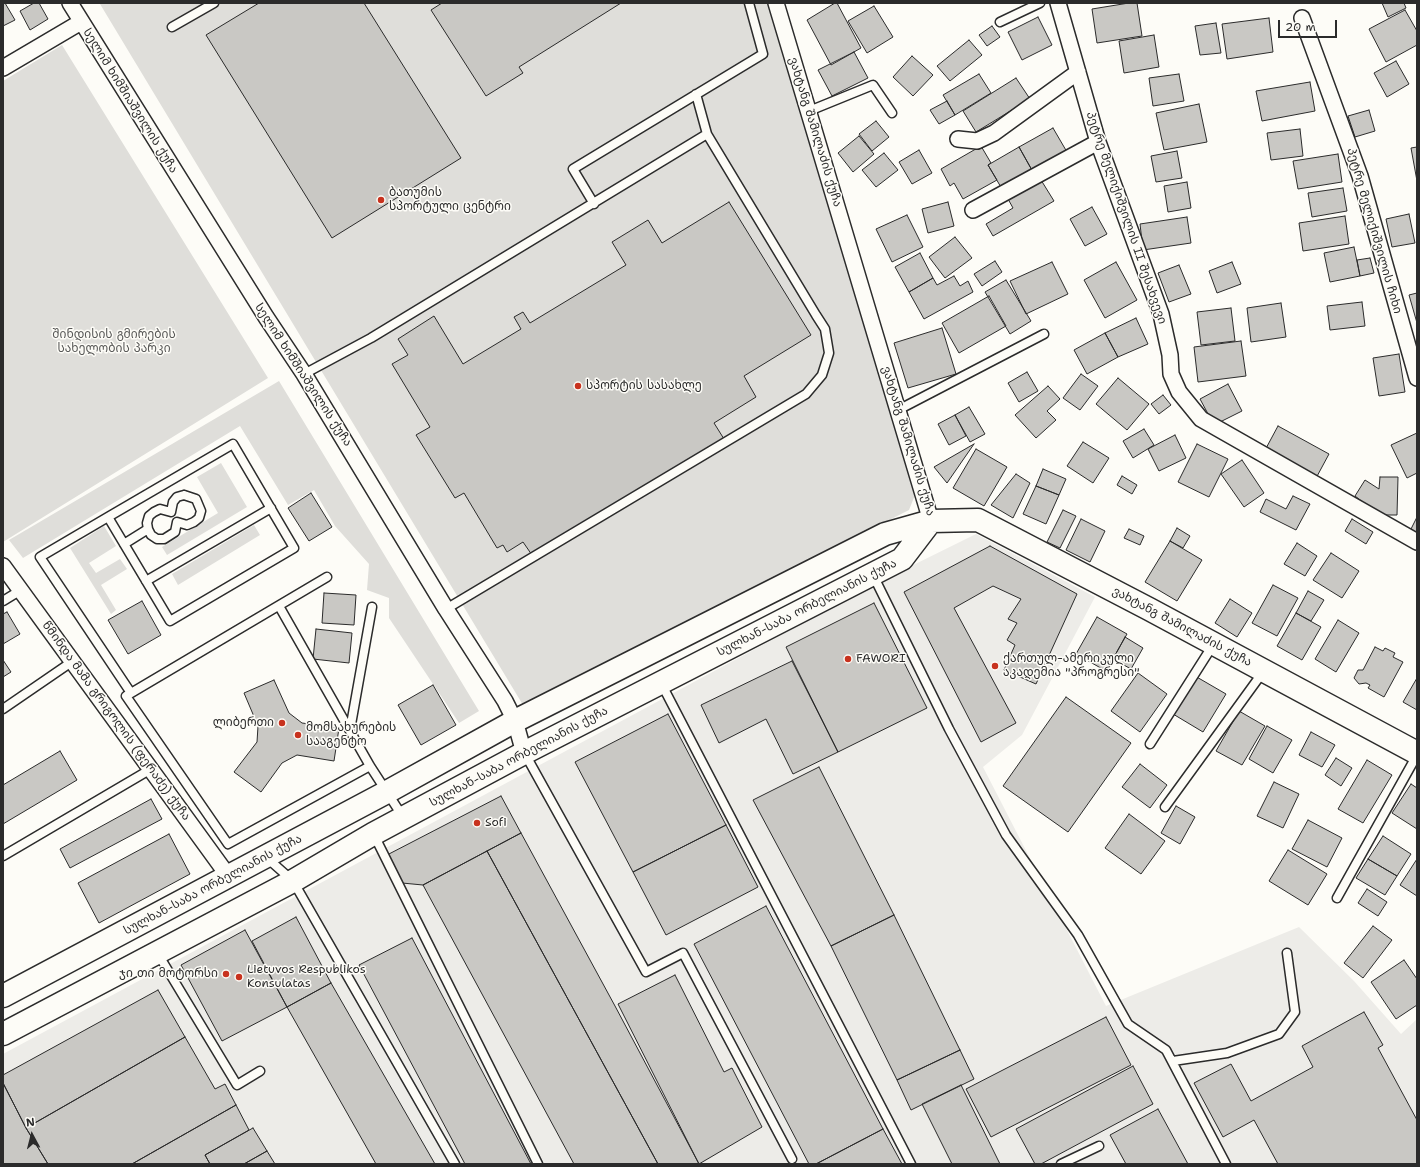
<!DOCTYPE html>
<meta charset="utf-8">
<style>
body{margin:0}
#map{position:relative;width:1420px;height:1167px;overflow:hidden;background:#fdfcf7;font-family:"Shantell Sans",sans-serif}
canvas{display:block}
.frame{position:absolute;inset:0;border:4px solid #2b2b2b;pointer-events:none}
.north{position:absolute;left:12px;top:1115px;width:40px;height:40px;-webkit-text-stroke:3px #fdfcf7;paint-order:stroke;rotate:353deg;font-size:11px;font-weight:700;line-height:16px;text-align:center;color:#2b2b2b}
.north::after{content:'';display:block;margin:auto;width:14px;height:18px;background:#2b2b2b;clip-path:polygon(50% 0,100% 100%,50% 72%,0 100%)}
.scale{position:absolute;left:1278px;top:20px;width:59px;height:18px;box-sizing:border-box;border:2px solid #2b2b2b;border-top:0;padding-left:5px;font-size:12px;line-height:14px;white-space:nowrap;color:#2b2b2b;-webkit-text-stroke:3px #fdfcf7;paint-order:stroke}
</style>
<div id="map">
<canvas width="1420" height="1167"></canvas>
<div class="frame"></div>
<div class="north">N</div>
<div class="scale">20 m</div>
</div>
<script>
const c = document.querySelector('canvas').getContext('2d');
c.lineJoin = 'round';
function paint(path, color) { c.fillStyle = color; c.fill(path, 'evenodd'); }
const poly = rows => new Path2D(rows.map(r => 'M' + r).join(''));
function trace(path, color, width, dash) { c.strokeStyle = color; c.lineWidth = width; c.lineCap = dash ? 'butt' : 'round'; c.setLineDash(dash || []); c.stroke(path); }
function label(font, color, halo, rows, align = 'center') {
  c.font = font + ' "Shantell Sans","Noto Sans Georgian",sans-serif'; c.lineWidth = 3; c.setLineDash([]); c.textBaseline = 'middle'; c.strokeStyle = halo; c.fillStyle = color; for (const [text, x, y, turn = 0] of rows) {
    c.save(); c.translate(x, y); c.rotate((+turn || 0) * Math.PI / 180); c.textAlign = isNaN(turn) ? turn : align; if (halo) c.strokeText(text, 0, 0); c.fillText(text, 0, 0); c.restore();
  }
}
paint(poly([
 [976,534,1095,597,1022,735,983,767,1106,1006,1299,927,1354,981,1401,1034,1417,1019,1417,1164,3,1164,3,1054,887,578]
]), '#edece8');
paint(poly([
 [101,3,768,3,915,495,909,510,523,705,100,4],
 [62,45,268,378,3,542,3,81],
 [279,381,479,711,459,723,389,618,389,598,367,590,369,564,335,526,314,490,288,505,240,426,23,558,9,540],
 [221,463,247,507,167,555,162,547,218,513,197,477],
 [254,525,260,535,178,585,172,574],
 [104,526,116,546,89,563,96,573,120,559,127,569,101,585,116,610,111,614,70,548]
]), '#dfdeda');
const building = poly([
 [3,3,5,3,15,20,3,26,3,3],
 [34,3,39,3,48,19,30,30,20,11,34,3],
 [259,3,364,3,461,158,332,238,206,35,259,3],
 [442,3,621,3,519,67,523,73,486,96,431,10,442,3],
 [835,3,837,3,861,48,831,65,807,20,835,3],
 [1129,3,1137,3,1142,36,1097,43,1092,9,1129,3],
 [1382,3,1404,3,1406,8,1388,17,1382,3],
 [874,6,893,37,867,53,848,21,874,6],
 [1405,10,1417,31,1417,45,1386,62,1369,29,1405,10],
 [1038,17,1052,45,1022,60,1008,32,1038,17],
 [1269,18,1273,52,1227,59,1222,24,1269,18],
 [1216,23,1221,53,1200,55,1195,26,1216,23],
 [992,26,1000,37,987,46,979,35,992,26],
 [1154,35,1159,67,1124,73,1119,41,1154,35],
 [969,40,982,55,950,81,937,66,969,40],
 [854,52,868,78,832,96,818,70,854,52],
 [912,56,933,75,913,96,893,77,912,56],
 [1396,61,1409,84,1387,97,1374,73,1396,61],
 [979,74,991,93,955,115,943,95,979,74],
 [1179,74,1184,101,1153,106,1149,78,1179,74],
 [1016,78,1030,99,976,132,963,111,1016,78],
 [1310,82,1315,111,1262,121,1256,91,1310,82],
 [947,101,955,115,939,124,930,110,947,101],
 [1199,104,1207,142,1164,150,1156,113,1199,104],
 [1369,110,1375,131,1355,137,1348,116,1369,110],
 [876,121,889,137,872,151,859,134,876,121],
 [1053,128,1067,152,1033,172,1019,147,1053,128],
 [1300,129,1303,156,1271,160,1267,133,1300,129],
 [859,136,874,154,853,172,838,153,859,136],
 [981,146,991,163,988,165,997,180,963,199,954,183,950,186,941,169,981,146],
 [1019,147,1033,172,1002,189,988,165,1019,147],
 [1417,147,1417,181,1411,148,1417,147],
 [919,150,932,173,912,184,899,162,919,150],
 [1177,151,1182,178,1156,182,1151,156,1177,151],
 [884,153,898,170,876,187,862,170,884,153],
 [1338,154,1342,182,1298,189,1293,161,1338,154],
 [1041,180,1054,201,993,236,986,224,1013,208,1008,199,1041,180],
 [1187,182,1191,208,1168,212,1164,186,1187,182],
 [1343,188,1347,211,1312,217,1308,193,1343,188],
 [729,202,811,335,744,376,756,397,714,423,724,439,532,555,523,542,507,552,503,545,497,548,464,493,455,498,416,435,430,427,392,364,408,355,398,339,434,316,463,364,521,329,514,317,523,312,530,323,626,265,612,242,648,220,662,243,729,202],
 [948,202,954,226,928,233,922,209,948,202],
 [1092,207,1107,234,1085,246,1070,219,1092,207],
 [1409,214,1415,243,1392,247,1386,219,1409,214],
 [907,215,923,247,892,262,876,229,907,215],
 [1345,216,1349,244,1303,251,1299,223,1345,216],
 [1187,217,1191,243,1143,250,1140,224,1187,217],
 [955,237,972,258,945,278,929,257,955,237],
 [1354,247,1360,276,1330,282,1324,253,1354,247],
 [920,253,933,278,909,292,895,267,920,253],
 [1370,258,1374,273,1360,276,1357,260,1370,258],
 [995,261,1002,272,982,286,974,274,995,261],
 [1052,262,1068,294,1026,314,1010,281,1052,262],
 [1116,262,1137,300,1105,318,1084,280,1116,262],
 [1232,262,1241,284,1217,293,1209,271,1232,262],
 [1179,265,1191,294,1169,302,1158,273,1179,265],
 [954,276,960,286,968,281,973,292,924,319,909,292,933,278,937,285,954,276],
 [1006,280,1031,321,1010,334,985,292,1006,280],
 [1417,293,1417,323,1409,295,1417,293],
 [989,296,1006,326,959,353,942,323,989,296],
 [1362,302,1365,326,1330,330,1327,306,1362,302],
 [1281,303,1286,337,1251,342,1247,308,1281,303],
 [1231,308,1235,341,1201,345,1197,312,1231,308],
 [1136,318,1148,344,1118,357,1105,333,1136,318],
 [942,328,956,374,908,388,894,343,942,328],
 [1105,333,1118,357,1087,374,1074,350,1105,333],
 [1241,341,1246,376,1198,382,1194,347,1241,341],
 [1399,354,1405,392,1379,396,1373,358,1399,354],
 [1027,372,1038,391,1019,402,1008,383,1027,372],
 [1081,374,1098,386,1080,410,1063,398,1081,374],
 [1118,378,1149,404,1127,430,1096,404,1118,378],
 [1228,384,1242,411,1214,425,1200,399,1228,384],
 [1048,386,1060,399,1047,411,1056,420,1036,438,1015,415,1048,386],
 [1163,395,1171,405,1159,414,1151,404,1163,395],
 [969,407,985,434,970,442,955,415,969,407],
 [955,415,966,436,949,445,938,424,955,415],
 [1278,426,1329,454,1315,480,1264,452,1278,426],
 [1144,429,1154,445,1133,458,1123,441,1144,429],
 [1417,433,1417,473,1407,478,1391,445,1417,433],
 [1175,435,1186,458,1159,471,1148,449,1175,435],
 [1083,442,1109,458,1093,483,1067,466,1083,442],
 [974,444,947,483,934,467,974,444],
 [1197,444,1228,459,1209,497,1178,482,1197,444],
 [976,449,1007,467,984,506,953,488,976,449],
 [1242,460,1264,493,1244,507,1221,474,1242,460],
 [1043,469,1066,479,1059,495,1036,486,1043,469],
 [1016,474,1030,483,1013,518,991,505,1016,474],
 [1122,476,1137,485,1132,494,1117,485,1122,476],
 [1380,477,1398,477,1397,515,1379,515,1355,496,1365,480,1379,489,1380,477],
 [1036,486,1059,495,1046,524,1023,514,1036,486],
 [311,493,332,527,309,541,288,508,311,493],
 [1293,496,1310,504,1296,530,1260,512,1266,499,1286,509,1293,496],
 [1063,510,1076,516,1060,548,1047,542,1063,510],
 [1417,517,1417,537,1409,533,1417,517],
 [1081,519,1105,531,1090,562,1066,550,1081,519],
 [1352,519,1373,532,1366,544,1345,531,1352,519],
 [1177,528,1190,536,1183,548,1170,541,1177,528],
 [1129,529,1144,536,1140,545,1124,538,1129,529],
 [1170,541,1202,560,1177,601,1145,582,1170,541],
 [1297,543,1317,556,1305,576,1284,564,1297,543],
 [990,546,1077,594,1036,684,1004,670,1015,645,1007,640,1017,623,1008,619,1021,599,993,586,954,608,1016,723,981,742,904,592,990,546],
 [1331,553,1359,571,1342,598,1313,580,1331,553],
 [1273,585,1298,598,1277,636,1252,623,1273,585],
 [1308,591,1324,600,1311,621,1296,613,1308,591],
 [324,593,356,595,354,625,322,623,324,593],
 [1230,599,1252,613,1237,637,1215,623,1230,599],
 [142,601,161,635,128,654,108,620,142,601],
 [874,603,927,708,838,752,786,647,874,603],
 [7,612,20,634,3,644,3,614,7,612],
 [1296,613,1321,627,1302,660,1277,646,1296,613],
 [1097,617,1127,634,1106,671,1076,654,1097,617],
 [1338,620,1359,633,1336,672,1315,659,1338,620],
 [316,629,352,633,349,663,313,659,316,629],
 [1125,637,1143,648,1131,669,1113,659,1125,637],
 [1375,647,1383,651,1385,648,1395,653,1393,657,1403,662,1384,697,1368,688,1370,685,1366,683,1359,684,1354,678,1358,670,1363,670,1375,647],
 [3,660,11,672,3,677,3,660],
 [792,661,838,752,793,774,766,719,719,743,701,705,792,661],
 [1138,673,1167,694,1140,732,1111,711,1138,673],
 [1195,676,1226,694,1203,732,1173,714,1195,676],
 [1417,678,1417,710,1403,702,1417,678],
 [274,680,289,713,302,723,339,728,334,761,297,755,282,763,261,792,234,772,257,742,258,726,244,693,274,680],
 [433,685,456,725,421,745,398,705,433,685],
 [1066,697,1131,743,1068,832,1003,786,1066,697],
 [1239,711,1265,726,1242,765,1216,751,1239,711],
 [668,714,726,825,633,872,575,762,668,714],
 [1267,726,1292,740,1273,773,1249,759,1267,726],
 [1311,732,1335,745,1322,767,1299,755,1311,732],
 [60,751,77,780,3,824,3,785,60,751],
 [1336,758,1352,768,1341,786,1325,775,1336,758],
 [1367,760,1392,775,1363,823,1338,809,1367,760],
 [1140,764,1167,785,1150,808,1122,787,1140,764],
 [819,767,894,915,831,946,753,800,819,767],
 [1274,782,1299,794,1283,828,1257,816,1274,782],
 [1411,784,1417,788,1417,829,1392,813,1411,784],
 [501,796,521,833,423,885,402,883,387,855,501,796],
 [151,799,162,819,70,868,60,849,151,799],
 [1176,806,1195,817,1180,844,1161,833,1176,806],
 [1129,814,1165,841,1141,874,1105,848,1129,814],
 [1308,820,1342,838,1327,867,1292,849,1308,820],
 [726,825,758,887,666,935,633,872,726,825],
 [521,833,615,1006,699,1164,658,1164,487,851,521,833],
 [169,834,190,874,99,923,78,883,169,834],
 [1383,836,1411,854,1397,876,1368,859,1383,836],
 [1288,850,1327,874,1308,905,1269,881,1288,850],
 [487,851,658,1164,574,1164,423,885,487,851],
 [1368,859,1397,876,1385,895,1356,878,1368,859],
 [1417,859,1417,896,1400,885,1417,859],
 [1367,889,1387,902,1378,916,1358,903,1367,889],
 [766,906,883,1129,816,1164,809,1164,694,944,766,906],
 [894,915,960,1050,897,1080,831,946,894,915],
 [296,917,331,983,287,1007,252,941,296,917],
 [1373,926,1392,940,1363,978,1344,963,1373,926],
 [245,930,287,1007,222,1041,181,965,245,930],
 [412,938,531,1164,465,1164,359,965,412,938],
 [1404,960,1417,979,1417,1005,1396,1019,1371,982,1404,960],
 [675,975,724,1072,732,1068,762,1127,699,1164,618,1004,675,975],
 [331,983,435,1164,376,1164,287,1007,331,983],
 [158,990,185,1037,26,1128,3,1083,3,1075,158,990],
 [1364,1012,1383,1045,1378,1048,1417,1120,1417,1164,1278,1164,1254,1120,1223,1137,1194,1083,1231,1064,1251,1101,1313,1067,1302,1046,1364,1012],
 [1106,1017,1131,1065,991,1137,966,1089,1106,1017],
 [185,1037,215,1089,225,1084,236,1105,132,1164,48,1164,26,1128,185,1037],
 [960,1050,974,1079,911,1110,897,1080,960,1050],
 [1133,1066,1153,1104,1041,1164,1035,1164,1016,1129,1133,1066],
 [3,1083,26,1128,48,1164,3,1164,3,1083],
 [961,1085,1000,1164,952,1164,922,1104,961,1085],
 [236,1105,249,1130,205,1155,210,1164,132,1164,236,1105],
 [1158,1109,1188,1164,1126,1164,1110,1135,1158,1109],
 [253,1128,267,1151,244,1164,210,1164,205,1155,253,1128],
 [883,1129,902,1164,816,1164,883,1129],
 [267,1151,275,1164,244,1164,267,1151]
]);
paint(building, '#c9c8c4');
trace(building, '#2b2b2b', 1);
const lane = poly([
 [1000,22,1040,3],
 [172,27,214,3],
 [696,94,707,134],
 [809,111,873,85,892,113],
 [594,204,573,169,763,54,749,3],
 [304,374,371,338,707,134,816,315,825,329,829,353,822,375,806,394,446,609],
 [898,410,1044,334],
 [184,495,196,499,201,511,199,518,194,522,187,525,177,522,175,532,164,539,157,539,151,535,148,529,147,523,149,516,154,512,160,509,171,512,173,502,177,497,184,495],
 [108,517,170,621,294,548,233,444,108,517,40,557,131,693],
 [124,544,148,529],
 [873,575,949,729,1006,835,1078,935,1128,1024,1166,1050,1226,1164],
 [327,577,126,696,228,844,370,766],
 [146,581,271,508],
 [3,601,21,590],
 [279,606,370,766,403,817],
 [661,683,911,1164],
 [3,709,73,661],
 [350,730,372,607],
 [1150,744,1213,645],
 [525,754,646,972,683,953,792,1159],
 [1165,807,1263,672],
 [374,835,538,1164],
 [3,856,151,769],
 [267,858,293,881,455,1164],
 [1337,898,1417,755],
 [158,954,237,1085,260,1071],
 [1173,1061,1227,1053,1279,1034,1295,1012,1287,953],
 [1061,1164,1099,1146]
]);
const street = poly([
 [70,3,266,317,304,374,446,609,505,701,515,721,524,753],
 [776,3,931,521],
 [1058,3,1098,142,1161,314,1170,355,1171,374,1179,392,1201,419,1417,542],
 [1302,18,1360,176,1417,378],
 [3,68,81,22],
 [958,139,977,141,994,133,1078,72],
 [973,210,1098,142],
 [3,566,229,877]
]);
const secondary = poly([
 [3,996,387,792,515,721,885,534,931,521,978,520,1149,609,1417,753],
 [3,1034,293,881,373,834,524,753,902,559,931,521]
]);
trace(lane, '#2b2b2b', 11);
trace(street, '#2b2b2b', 18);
trace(secondary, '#2b2b2b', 25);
trace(lane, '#fdfcf7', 8);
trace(street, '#fdfcf7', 15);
trace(secondary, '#fdfcf7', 22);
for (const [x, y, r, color] of [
 [381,200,4,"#c8321e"],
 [578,386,4,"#c8321e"],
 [848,659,4,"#c8321e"],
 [995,666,4,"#c8321e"],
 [282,723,4,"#c8321e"],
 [298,735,4,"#c8321e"],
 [477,823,4,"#c8321e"],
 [226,974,4,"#c8321e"],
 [239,977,4,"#c8321e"]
]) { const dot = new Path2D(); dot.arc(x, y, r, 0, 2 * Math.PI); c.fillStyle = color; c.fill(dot); trace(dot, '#fdfcf7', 1.5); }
label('12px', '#2b2b2b', '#fdfcf7', [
 ["სელიმ ხიმშიაშვილის ქუჩა",130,101,58],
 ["ვახტანგ შამილაძის ქუჩა",815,132,73],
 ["პეტრე მელიქიშვილის II შესახვევი",1126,218,71],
 ["პეტრე მელიქიშვილის ჩიხი",1374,231,74],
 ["სელიმ ხიმშიაშვილის ქუჩა",303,375,57],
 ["ვახტანგ შამილაძის ქუჩა",908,441,73],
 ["სულხან-საბა ორბელიანის ქუჩა",807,608,-27],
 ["ვახტანგ შამილაძის ქუჩა",1182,627,28],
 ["წმინდა მამა გრიგოლის (ფერაძე) ქუჩა",116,721,54],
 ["სულხან-საბა ორბელიანის ქუჩა",519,757,-28],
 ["სულხან-საბა ორბელიანის ქუჩა",213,885,-28]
]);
label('12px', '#2b2b2b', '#fdfcf7', [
 ["ბათუმის",389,193],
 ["სპორტული ცენტრი",389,207],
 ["სპორტის სასახლე",586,386],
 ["FAWORI",856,659],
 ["ქართულ-ამერიკული",1003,659],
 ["აკადემია \"პროგრესი\"",1003,673],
 ["ლიბერთი",274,723,"right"],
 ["მომსახურების",306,728],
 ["სააგენტო",306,742],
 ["Sofi",485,823],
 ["Lietuvos Respublikos",247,970],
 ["Konsulatas",247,984],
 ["ჯი თი მოტორსი",218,974,"right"]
], 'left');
label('12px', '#585857', '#fdfcf7', [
 ["შინდისის გმირების",114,335],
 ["სახელობის პარკი",114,349]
]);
</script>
